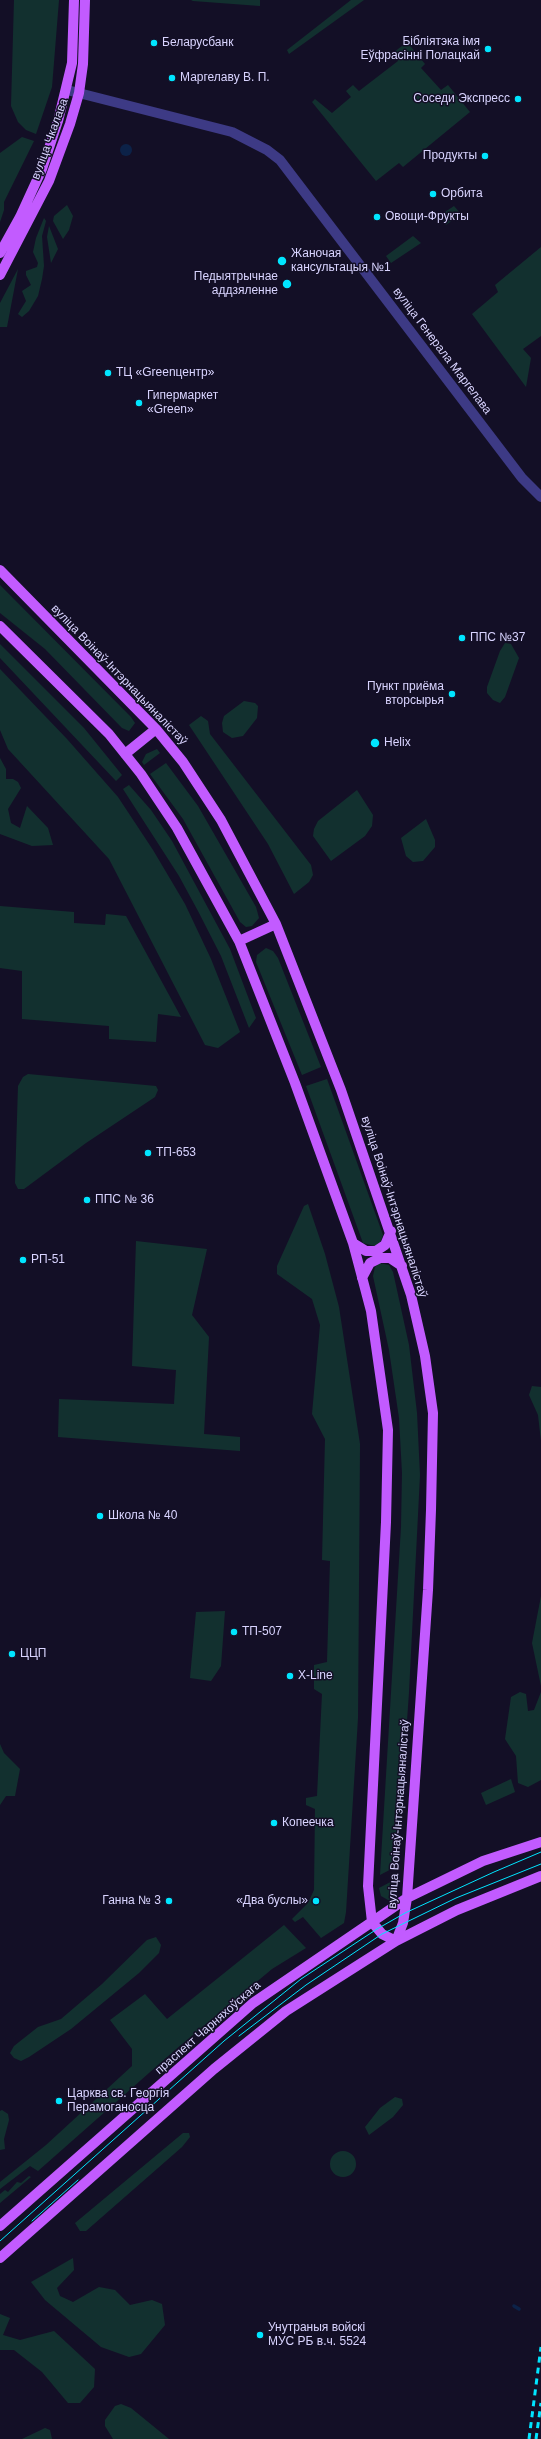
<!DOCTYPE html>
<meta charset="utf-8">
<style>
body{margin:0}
canvas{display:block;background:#130f26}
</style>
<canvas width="541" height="2439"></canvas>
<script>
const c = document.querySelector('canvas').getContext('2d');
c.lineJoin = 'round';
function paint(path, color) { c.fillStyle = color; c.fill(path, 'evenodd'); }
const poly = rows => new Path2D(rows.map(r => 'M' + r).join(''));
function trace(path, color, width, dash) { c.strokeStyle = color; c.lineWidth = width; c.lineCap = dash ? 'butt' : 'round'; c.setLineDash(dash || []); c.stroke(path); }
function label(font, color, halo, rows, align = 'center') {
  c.font = font + ' Helvetica,sans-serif'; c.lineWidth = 3; c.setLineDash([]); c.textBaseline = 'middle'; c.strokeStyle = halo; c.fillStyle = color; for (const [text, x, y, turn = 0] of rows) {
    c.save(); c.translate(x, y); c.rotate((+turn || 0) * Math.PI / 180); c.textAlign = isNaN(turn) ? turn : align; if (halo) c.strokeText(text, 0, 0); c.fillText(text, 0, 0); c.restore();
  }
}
paint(poly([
 [14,0,59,0,52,87,36,134,26,130,18,122,11,106],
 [191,0,260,0,260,6,193,1],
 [351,0,364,0,289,54,287,50],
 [407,42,425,64,421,68,441,90,448,85,470,112,403,167,399,163,376,181,312,102,315,99,332,113,351,97,346,91,353,85,359,91,398,61,393,53],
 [22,137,34,141,4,202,4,210,0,222,0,153],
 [67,205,73,216,69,230,63,239,53,221,54,216],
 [454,206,461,214,446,225,439,216],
 [44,218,46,221,42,236,44,266,42,279,38,296,29,311,22,317,18,314,26,301,22,291,31,285,26,275,26,271,37,267,38,263,33,252,36,238],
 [49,226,58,249,51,263,47,237],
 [413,236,421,243,391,263,386,256],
 [541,247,541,336,523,349,531,358,526,387,472,314,498,292,495,285],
 [18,269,7,327,0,327,0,303],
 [0,585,131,717,135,723,129,731,122,728,45,649,0,613],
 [505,643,511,644,519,658,505,697,500,703,493,700,487,693,487,687,500,651],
 [0,644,84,728,122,775,116,781,0,658],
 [0,669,67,739,118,797,153,850,185,904,211,959,240,1032,218,1048,205,1045,109,859,8,749,0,730],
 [244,701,255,703,258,706,257,718,243,736,232,738,223,732,222,723,224,716],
 [201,716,208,721,210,734,311,865,313,875,309,882,294,894,268,844,189,725],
 [157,749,160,753,144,765,142,762,146,754],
 [0,758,6,769,6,779,13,779,18,782,21,788,8,809,11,823,20,828,27,806,48,828,53,845,32,846,0,834],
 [166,763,198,806,256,907,259,918,252,926,246,927,240,922,183,819,150,774],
 [129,785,151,810,172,841,230,949,256,1018,249,1028,221,956,198,911,179,876,123,789],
 [357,790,373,815,372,826,365,836,331,861,313,836,314,829,318,821],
 [426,819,435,840,435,847,423,861,413,862,406,856,401,838],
 [0,906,74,912,74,923,105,925,106,914,126,916,181,1017,158,1014,156,1042,109,1039,109,1026,22,1019,22,971,0,968],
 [266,948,273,951,278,958,321,1067,302,1075,256,962,257,955],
 [28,1074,156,1086,158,1090,155,1097,86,1143,24,1189,18,1189,15,1183,18,1086,23,1077],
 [327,1079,383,1235,380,1243,375,1246,363,1243,306,1086],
 [308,1204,325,1254,339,1307,360,1444,358,1718,346,1912,344,1923,321,1938,303,1917,295,1922,292,1919,308,1903,314,1890,315,1809,306,1805,306,1798,317,1796,322,1694,314,1689,314,1665,327,1662,330,1561,322,1560,325,1439,312,1414,320,1325,312,1299,277,1274,277,1266,304,1206],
 [136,1241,207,1249,192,1315,209,1337,204,1434,240,1437,240,1451,58,1437,59,1399,174,1404,176,1370,132,1366],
 [379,1263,389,1265,393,1272,409,1345,417,1413,420,1475,409,1692,397,1866,380,1875,401,1527,402,1473,399,1418,389,1350,373,1276,375,1267],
 [532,1386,541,1387,541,1441,538,1415,529,1395],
 [541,1596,541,1686,532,1643],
 [225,1611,221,1666,211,1681,190,1678,196,1612],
 [520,1692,526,1694,528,1711,534,1710,541,1692,541,1780,528,1787,518,1783,516,1756,505,1739,511,1697],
 [0,1744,4,1753,20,1769,15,1796,6,1796,0,1805],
 [511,1779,515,1792,486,1805,481,1793],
 [398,1878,397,1895,393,1899,388,1900,381,1896,379,1888],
 [284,1925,306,1948,272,1969,175,2050,38,2171,30,2166,0,2189,0,2182,46,2145,132,2066,132,2049,110,2020,145,1994,167,2019],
 [156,1937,161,1945,159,1953,139,1973,71,2029,29,2057,21,2061,14,2058,10,2053,14,2046,38,2027,61,2019,102,1984,147,1940],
 [395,2097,402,2099,403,2105,393,2117,369,2135,365,2127,380,2108],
 [2,2110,8,2114,9,2120,4,2139,5,2149,0,2150,0,2111],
 [183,2133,189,2133,190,2137,182,2147,86,2231,80,2231,75,2223],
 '330 2164a13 13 0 1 1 26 0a13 13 0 1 1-26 0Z',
 [29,2176,31,2177,0,2203,0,2194,5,2190,8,2192,17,2182,21,2183],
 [73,2258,74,2270,57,2288,60,2296,73,2302,99,2287,115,2290,130,2305,152,2300,162,2304,165,2325,141,2354,129,2357,101,2347,45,2300,31,2282],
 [0,2314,10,2318,3,2335,20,2340,54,2331,95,2369,94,2387,80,2403,68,2403,42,2372,14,2350,0,2350],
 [121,2404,131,2408,169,2439,113,2439,105,2426,105,2420,115,2406],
 [45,2428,50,2430,52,2439,22,2439]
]), '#12302f');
paint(poly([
 '120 150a6 6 0 1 1 12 0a6 6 0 1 1-12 0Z'
]), '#0c2248');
trace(poly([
 [514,2306,519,2309]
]), '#0c2248', 3.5);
trace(poly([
 [67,90,232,132,267,150,280,160,522,478,541,497]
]), '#3d3a85', 10);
trace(poly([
 [0,253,20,217,42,169,58,121,72,63,74,0],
 [0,275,49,181,70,124,79,93,83,64,85,0],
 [0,570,156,729,183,762,221,820,276,924,341,1090,411,1295,425,1356,433,1413,431,1510,428,1590,407,1898,403,1923,396,1941],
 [0,626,109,734,141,774,177,828,239,941,295,1083,353,1243,371,1311,388,1430,386,1522,368,1886,372,1922,382,1934,396,1941],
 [125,754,156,729],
 [239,941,276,924],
 [353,1243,366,1251,376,1251,385,1245,391,1231],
 [362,1278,370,1263,380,1258,390,1258,402,1266],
 [0,2226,253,2003,407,1898,483,1861,541,1842],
 [0,2258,214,2069,286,2011,396,1941,457,1910,541,1876]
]), '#c25bff', 10);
trace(poly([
 [239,2036,306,1985,382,1934,456,1898,541,1864],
 [32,2221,78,2180],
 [0,2241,224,2041,301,1979,377,1929,405,1913,494,1872,541,1852]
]), '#00e5ff', 1);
trace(poly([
 [529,2439,541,2347],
 [536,2439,541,2403]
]), '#00e5ff', 3, [6, 5]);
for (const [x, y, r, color] of [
 [154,43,4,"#00e5ff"],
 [488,49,4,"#00e5ff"],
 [172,78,4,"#00e5ff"],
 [518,99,4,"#00e5ff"],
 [485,156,4,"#00e5ff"],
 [433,194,4,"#00e5ff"],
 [377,217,4,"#00e5ff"],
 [282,261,5,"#00e5ff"],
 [287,284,5,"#00e5ff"],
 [108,373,4,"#00e5ff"],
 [139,403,4,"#00e5ff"],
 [462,638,4,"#00e5ff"],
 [452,694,4,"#00e5ff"],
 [375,743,5,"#00e5ff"],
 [148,1153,4,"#00e5ff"],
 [87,1200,4,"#00e5ff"],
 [23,1260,4,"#00e5ff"],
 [100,1516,4,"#00e5ff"],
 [234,1632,4,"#00e5ff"],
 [12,1654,4,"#00e5ff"],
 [290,1676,4,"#00e5ff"],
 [274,1823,4,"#00e5ff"],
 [169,1901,4,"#00e5ff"],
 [316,1901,4,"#00e5ff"],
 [59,2101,4,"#00e5ff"],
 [260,2335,4,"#00e5ff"]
]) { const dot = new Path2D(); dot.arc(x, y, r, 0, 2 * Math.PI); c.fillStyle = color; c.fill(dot); trace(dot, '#130f26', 1.5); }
label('12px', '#d9d4ff', '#130f26', [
 ["Бібліятэка імя",480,42,"right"],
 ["Еўфрасінні Полацкай",480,56,"right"],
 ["Беларусбанк",162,43],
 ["Маргелаву В. П.",180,78],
 ["Соседи Экспресс",510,99,"right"],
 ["Продукты",477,156,"right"],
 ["Орбита",441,194],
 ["Овощи-Фрукты",385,217],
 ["Жаночая",291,254],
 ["кансультацыя №1",291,268],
 ["Педыятрычнае",278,277,"right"],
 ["аддзяленне",278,291,"right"],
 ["ТЦ «Greenцентр»",116,373],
 ["Гипермаркет",147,396],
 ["«Green»",147,410],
 ["ППС №37",470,638],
 ["Пункт приёма",444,687,"right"],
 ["вторсырья",444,701,"right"],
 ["Helix",384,743],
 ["ТП-653",156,1153],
 ["ППС № 36",95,1200],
 ["РП-51",31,1260],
 ["Школа № 40",108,1516],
 ["ТП-507",242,1632],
 ["ЦЦП",20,1654],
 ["X-Line",298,1676],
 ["Копеечка",282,1823],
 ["Ганна № 3",161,1901,"right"],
 ["«Два буслы»",308,1901,"right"],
 ["Царква св. Георгія",67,2094],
 ["Перамоганосца",67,2108],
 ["Унутраныя войскі",268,2328],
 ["МУС РБ в.ч. 5524",268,2342]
], 'left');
label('12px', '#d9d4ff', '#130f26', [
 ["вуліца Чкалава",50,139,-70],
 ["вуліца Генерала Маргелава",442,351,53],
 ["вуліца Воінаў-Інтэрнацыяналістаў",119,675,46],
 ["вуліца Воінаў-Інтэрнацыяналістаў",394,1207,72],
 ["вуліца Воінаў-Інтэрнацыяналістаў",399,1814,-86],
 ["праспект Чарняхоўскага",208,2028,-41]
]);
</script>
